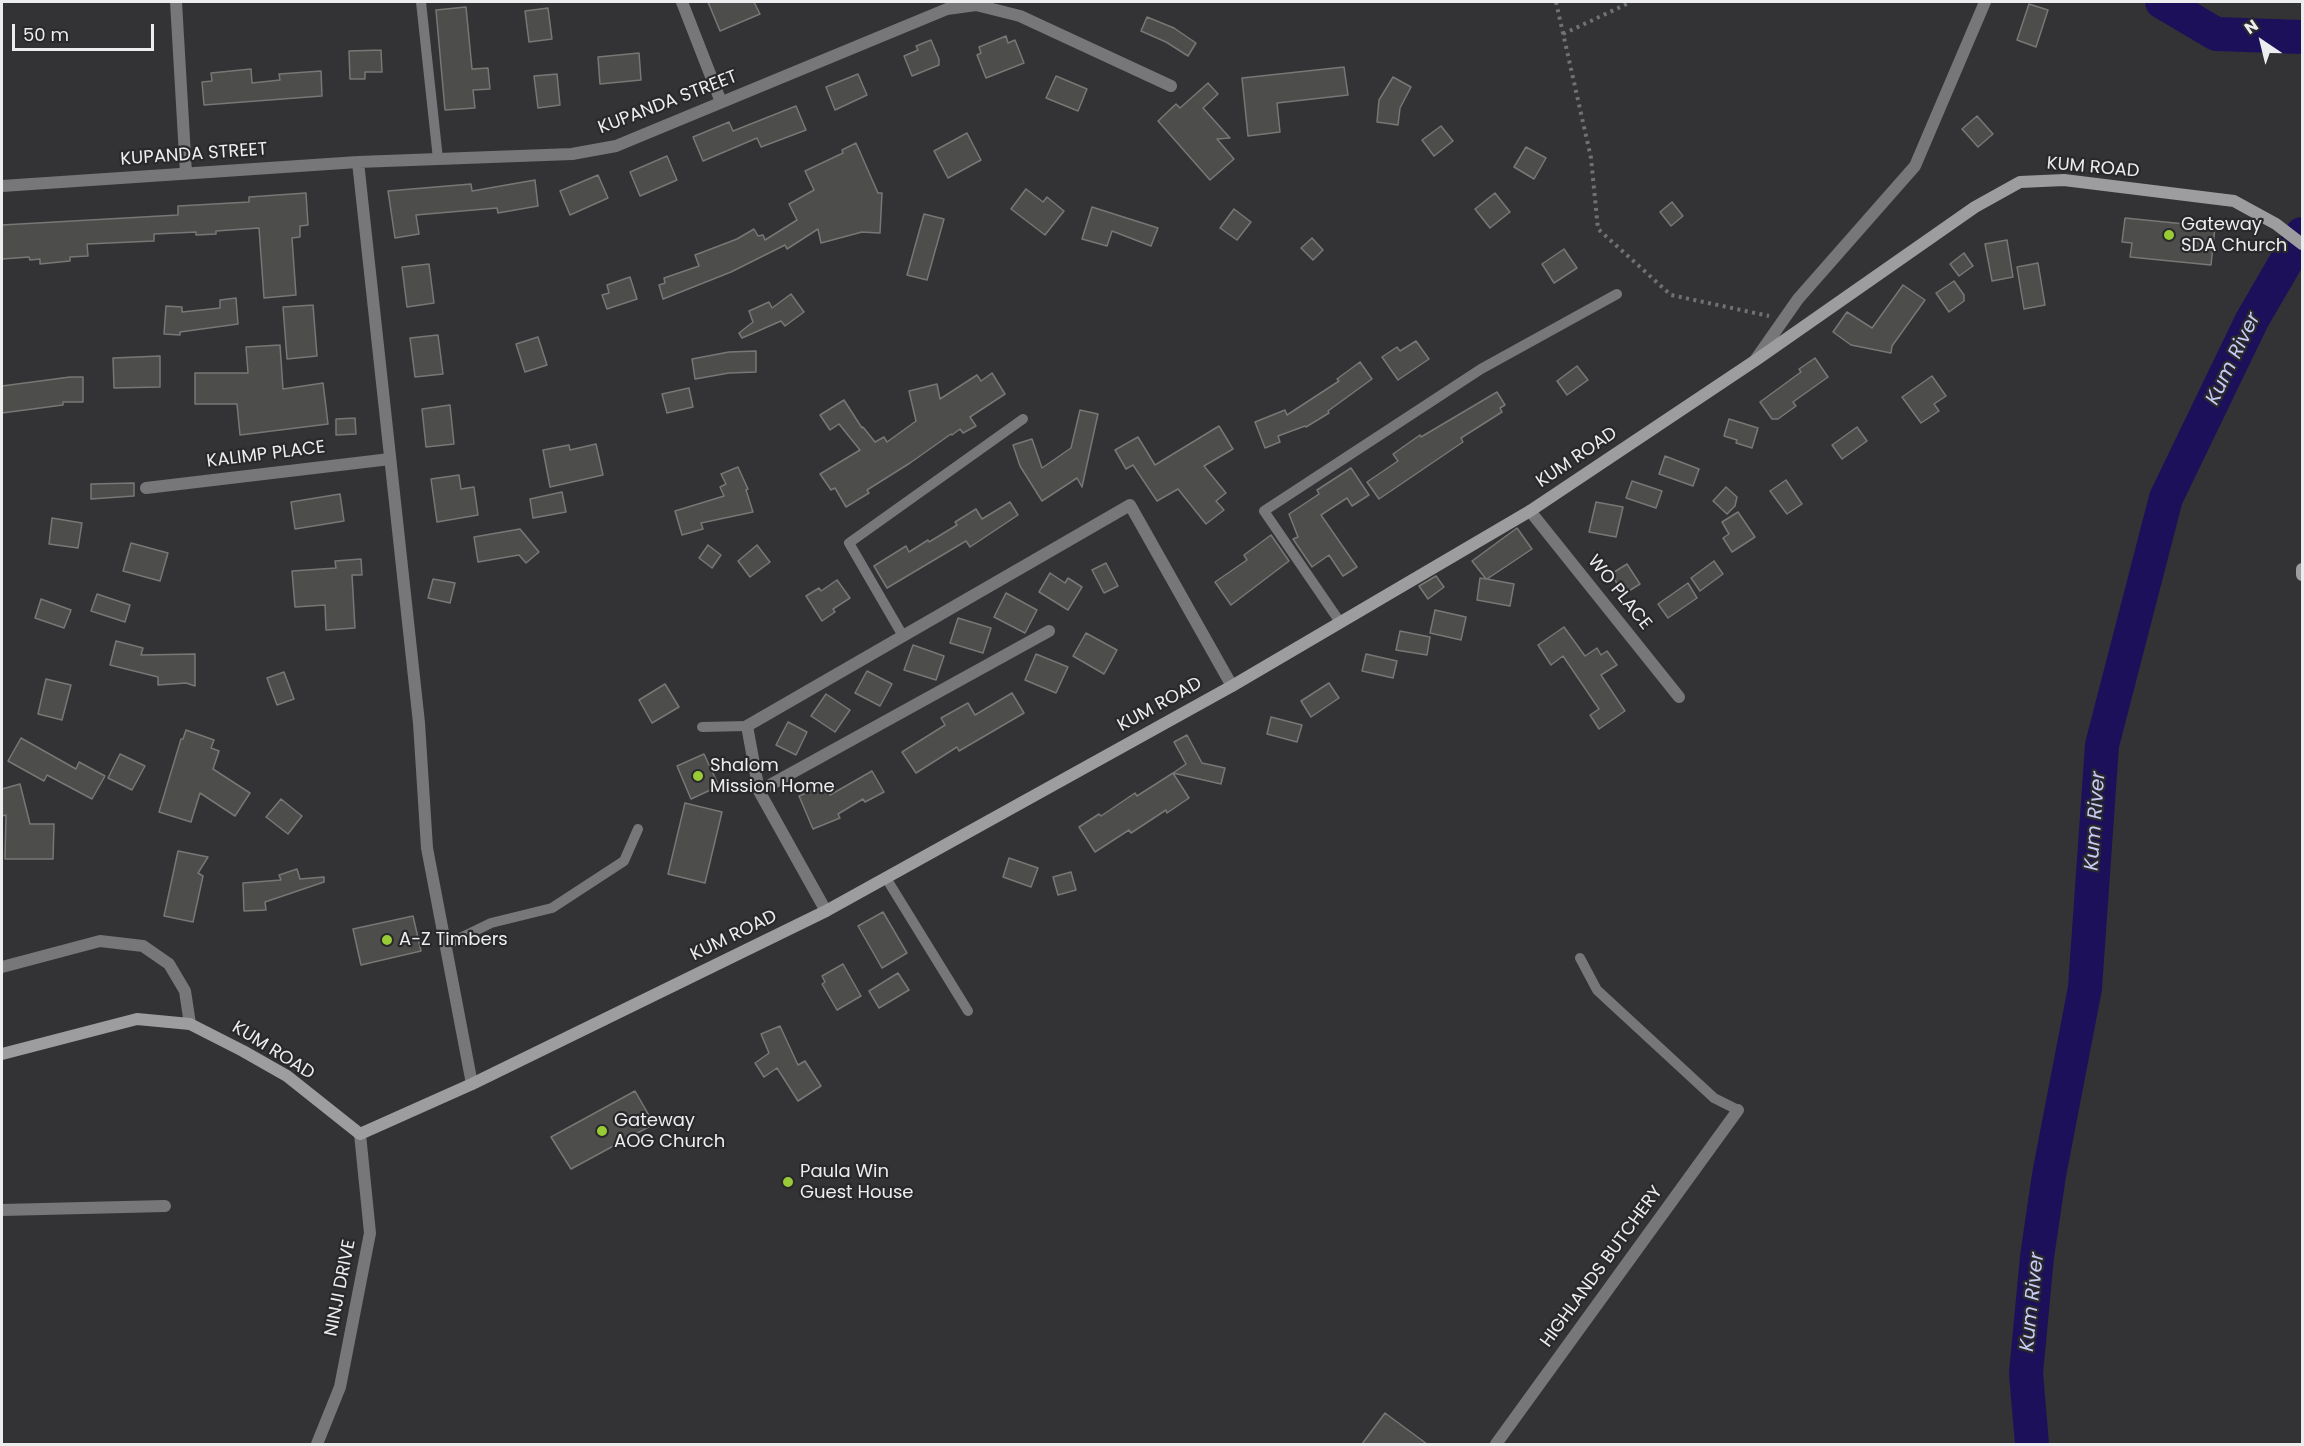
<!DOCTYPE html>
<style>
body{margin:0}
#map{position:relative;width:2304px;height:1446px;overflow:hidden;background:#333336;font-family:Poppins,sans-serif}
canvas{display:block}
.frame{position:absolute;inset:0;border:3px solid #ecedef;pointer-events:none}
.north{position:absolute;left:2232px;top:12px;width:60px;height:60px;-webkit-text-stroke:4px #29292c;paint-order:stroke;rotate:325deg;font-size:16px;font-weight:700;line-height:24px;text-align:center;color:#ecedef}
.north::after{content:'';display:block;margin:auto;width:21px;height:27px;background:#ecedef;clip-path:polygon(50% 0,100% 100%,50% 72%,0 100%)}
.scale{position:absolute;left:12px;top:24px;width:142px;height:27px;box-sizing:border-box;border:3px solid #ecedef;border-top:0;padding-left:8px;font-size:18px;line-height:21px;white-space:nowrap;color:#ecedef;-webkit-text-stroke:4px #29292c;paint-order:stroke}
</style>
<div id="map">
<canvas width="2304" height="1446"></canvas>
<div class="frame"></div>
<div class="north">N</div>
<div class="scale">50 m</div>
</div>
<script>
const c = document.querySelector('canvas').getContext('2d');
c.lineJoin = 'round';
const poly = rows => new Path2D(rows.map(r => 'M' + r).join(''));
function trace(path, color, width, dash) { c.strokeStyle = color; c.lineWidth = width; c.lineCap = dash ? 'butt' : 'round'; c.setLineDash(dash || []); c.stroke(path); }
function paint(path, color) { c.fillStyle = color; c.fill(path, 'evenodd'); }
function label(font, color, halo, rows, align = 'center') {
  c.font = font + ' Poppins,sans-serif'; c.lineWidth = 4.5; c.setLineDash([]); c.textBaseline = 'middle'; c.strokeStyle = halo; c.fillStyle = color; for (const [text, x, y, turn = 0] of rows) {
    c.save(); c.translate(x, y); c.rotate((+turn || 0) * Math.PI / 180); c.textAlign = isNaN(turn) ? turn : align; if (halo) c.strokeText(text, 0, 0); c.fillText(text, 0, 0); c.restore();
  }
}
trace(poly([
 [2162,2,2216,34,2302,37],
 [2032,1444,2026,1373,2037,1257,2049,1175,2085,988,2102,745,2166,498,2252,320,2302,234]
]), '#1d105a', 34);
const building = poly([
 [708,2,754,2,760,14,720,31,708,2],
 [2029,4,2048,10,2036,47,2017,40,2029,4],
 [466,7,472,69,488,68,490,89,473,90,475,108,445,110,436,10,466,7],
 [548,8,552,39,529,42,525,11,548,8],
 [1147,17,1174,28,1196,43,1188,56,1166,42,1141,31,1147,17],
 [1006,36,1008,43,1015,40,1024,63,986,78,977,55,981,53,979,47,1006,36],
 [931,40,939,59,939,65,912,76,904,56,918,50,916,46,931,40],
 [381,50,382,72,365,72,365,79,350,79,349,51,381,50],
 [639,53,641,80,600,84,598,57,639,53],
 [1344,67,1348,95,1277,103,1280,132,1248,136,1242,78,1344,67],
 [251,69,252,83,280,80,279,74,321,71,322,96,204,105,202,82,212,81,211,73,251,69],
 [557,74,560,105,538,108,534,76,557,74],
 [858,74,867,95,835,110,826,87,858,74],
 [1056,76,1087,89,1078,111,1046,98,1056,76],
 [1393,77,1411,87,1400,108,1398,125,1377,122,1379,100,1393,77],
 [1208,83,1218,94,1203,108,1230,138,1217,139,1234,159,1210,180,1158,121,1176,104,1180,108,1208,83],
 [796,106,806,130,761,147,757,138,703,161,693,137,729,122,733,131,796,106],
 [1977,116,1993,134,1978,147,1962,129,1977,116],
 [1441,126,1453,141,1434,156,1422,140,1441,126],
 [967,133,981,160,948,178,934,151,967,133],
 [856,143,878,193,882,193,880,233,862,232,821,243,818,229,787,249,785,245,731,272,663,299,659,285,665,283,664,278,699,266,695,255,737,239,754,229,758,236,763,235,765,240,797,220,789,204,814,190,805,171,843,153,842,150,856,143],
 [1526,147,1546,158,1534,179,1514,167,1526,147],
 [667,156,677,180,640,196,630,172,667,156],
 [598,175,608,198,570,215,560,191,598,175],
 [535,180,538,206,498,213,497,208,416,215,419,234,395,238,388,191,471,184,472,191,535,180],
 [1026,189,1043,202,1047,197,1064,211,1045,235,1011,209,1026,189],
 [306,193,308,225,300,226,300,237,292,238,296,295,264,298,259,228,216,231,216,234,196,235,196,232,154,234,154,241,87,244,88,256,70,257,70,261,40,264,40,259,30,260,29,257,2,259,2,225,178,215,178,206,249,202,249,197,306,193],
 [1495,193,1510,212,1490,228,1475,209,1495,193],
 [1672,202,1683,216,1671,226,1660,212,1672,202],
 [1092,207,1158,228,1151,246,1112,231,1107,246,1082,239,1092,207],
 [1234,209,1251,222,1237,240,1220,228,1234,209],
 [924,214,944,219,927,280,907,275,924,214],
 [2125,218,2215,227,2211,265,2130,257,2132,243,2122,242,2125,218],
 [1312,238,1323,250,1313,260,1301,248,1312,238],
 [2007,240,2013,277,1992,281,1985,244,2007,240],
 [1564,249,1577,268,1554,283,1542,264,1564,249],
 [1964,253,1973,266,1959,276,1950,264,1964,253],
 [2038,263,2045,305,2024,309,2017,267,2038,263],
 [429,264,434,303,407,307,402,267,429,264],
 [630,277,637,299,607,309,602,295,609,293,607,285,630,277],
 [1954,281,1964,295,1964,301,1949,312,1936,293,1954,281],
 [1903,285,1925,300,1892,346,1891,353,1851,345,1833,332,1847,312,1872,328,1903,285],
 [791,294,804,312,785,326,781,321,742,338,739,333,753,322,749,311,769,302,772,308,791,294],
 [236,298,238,324,180,332,180,335,164,334,166,306,182,307,182,312,220,308,220,300,236,298],
 [313,305,317,356,287,359,283,307,313,305],
 [438,335,443,374,415,377,410,338,438,335],
 [538,337,547,365,525,372,516,344,538,337],
 [1416,341,1429,359,1398,380,1382,357,1397,347,1400,351,1416,341],
 [280,345,283,389,323,383,328,424,240,435,237,404,195,404,195,373,248,373,246,347,280,345],
 [756,351,756,372,729,373,695,379,692,359,729,352,756,351],
 [160,356,160,387,114,388,113,358,160,356],
 [1815,358,1828,377,1793,402,1796,406,1778,419,1772,419,1760,402,1801,372,1799,369,1815,358],
 [1360,362,1372,379,1328,411,1329,413,1306,427,1305,426,1278,436,1280,442,1265,448,1255,422,1285,410,1287,415,1339,381,1337,379,1360,362],
 [1577,366,1588,380,1567,395,1557,381,1577,366],
 [992,373,1005,394,970,417,976,426,963,433,960,429,952,435,951,434,910,463,867,490,869,493,846,507,835,488,831,490,820,474,860,450,839,424,830,430,820,415,844,400,862,428,863,427,875,442,884,437,887,442,916,421,909,391,937,384,940,399,977,375,981,381,992,373],
 [1932,376,1946,396,1934,404,1939,411,1921,423,1902,397,1932,376],
 [70,377,83,377,83,402,63,402,63,405,2,413,2,386,70,377],
 [689,388,693,407,667,413,662,394,689,388],
 [1497,392,1505,405,1500,408,1502,412,1461,438,1463,442,1379,499,1367,482,1398,461,1393,454,1420,435,1421,437,1497,392],
 [450,405,454,444,426,447,422,409,450,405],
 [1080,410,1098,414,1082,487,1077,478,1042,501,1020,466,1013,445,1032,439,1042,468,1071,448,1080,410],
 [355,418,356,434,336,435,336,419,355,418],
 [1729,419,1758,428,1752,448,1736,443,1737,440,1724,436,1729,419],
 [1219,426,1233,449,1204,466,1226,493,1216,501,1224,510,1206,524,1178,489,1157,501,1133,465,1126,469,1115,450,1138,437,1155,465,1219,426],
 [1857,427,1867,441,1842,459,1832,445,1857,427],
 [596,444,603,475,550,487,543,450,569,445,570,450,596,444],
 [1665,456,1699,469,1693,486,1659,474,1665,456],
 [738,467,748,489,746,490,753,512,701,523,703,529,682,535,675,511,724,496,720,487,726,484,721,474,738,467],
 [1351,468,1369,495,1352,506,1347,498,1321,515,1357,567,1343,576,1329,555,1312,567,1293,539,1298,537,1289,514,1319,494,1317,490,1351,468],
 [459,475,461,489,474,487,478,515,437,522,431,479,459,475],
 [1786,480,1802,504,1787,514,1770,491,1786,480],
 [1632,481,1662,491,1656,508,1626,498,1632,481],
 [134,483,134,496,91,499,91,484,134,483],
 [1726,487,1737,497,1735,506,1727,514,1713,501,1726,487],
 [562,492,566,512,533,518,530,499,562,492],
 [340,494,344,521,295,529,291,502,340,494],
 [1010,502,1018,515,970,547,966,541,887,588,874,566,906,546,909,552,928,540,929,542,957,525,955,522,976,509,982,519,1010,502],
 [1596,502,1623,507,1616,537,1589,532,1596,502],
 [1738,512,1755,537,1732,552,1723,538,1729,534,1722,522,1738,512],
 [52,518,82,523,78,548,49,544,52,518],
 [1517,528,1532,549,1487,579,1514,584,1510,606,1477,600,1480,578,1486,579,1472,561,1517,528],
 [520,529,539,552,526,563,519,555,478,562,474,537,520,529],
 [1271,535,1289,561,1231,605,1215,582,1247,560,1244,555,1271,535],
 [131,543,168,553,160,581,123,571,131,543],
 [708,545,721,555,712,568,699,558,708,545],
 [757,545,770,562,750,577,738,561,757,545],
 [361,559,362,575,352,575,355,628,326,630,325,605,295,607,292,571,336,568,335,561,361,559],
 [1714,561,1723,574,1700,591,1691,578,1714,561],
 [1106,563,1118,586,1104,593,1092,570,1106,563],
 [1627,564,1640,584,1624,594,1611,574,1627,564],
 [1050,573,1065,583,1068,578,1082,587,1068,610,1039,592,1050,573],
 [1436,576,1444,587,1428,599,1419,586,1436,576],
 [433,579,455,583,450,603,428,598,433,579],
 [837,580,850,598,833,609,835,612,822,621,806,596,819,588,821,591,837,580],
 [1688,583,1697,598,1668,618,1658,604,1688,583],
 [1006,593,1037,610,1025,633,994,617,1006,593],
 [97,594,130,605,125,622,91,611,97,594],
 [41,599,71,610,64,628,35,618,41,599],
 [1435,610,1466,617,1461,640,1430,633,1435,610],
 [958,618,991,628,983,653,950,643,958,618],
 [1564,627,1585,656,1597,648,1601,655,1607,651,1617,665,1601,675,1625,711,1599,729,1590,715,1599,709,1563,656,1551,665,1538,645,1564,627],
 [1400,631,1430,637,1427,655,1396,650,1400,631],
 [1086,633,1117,650,1104,674,1073,656,1086,633],
 [116,641,143,648,141,655,195,654,195,686,186,683,158,685,158,677,110,665,116,641],
 [913,645,944,656,936,680,904,670,913,645],
 [1036,654,1068,667,1056,693,1025,680,1036,654],
 [1366,654,1397,661,1393,678,1362,671,1366,654],
 [867,671,892,684,880,706,855,693,867,671],
 [284,672,294,699,277,705,267,678,284,672],
 [46,679,71,685,62,720,38,714,46,679],
 [1329,683,1339,698,1311,717,1301,701,1329,683],
 [665,684,679,707,652,723,639,700,665,684],
 [1012,693,1024,713,959,751,957,747,916,773,902,752,945,725,941,718,968,703,975,715,1012,693],
 [826,694,850,710,835,732,811,716,826,694],
 [1271,717,1302,725,1297,742,1267,734,1271,717],
 [788,722,807,732,796,755,776,745,788,722],
 [186,730,214,740,211,748,219,751,213,769,250,793,235,816,200,793,191,822,159,812,181,739,183,739,186,730],
 [1187,735,1202,763,1225,768,1221,784,1173,773,1186,764,1174,742,1187,735],
 [21,738,76,769,79,762,105,776,92,799,47,775,44,781,8,761,21,738],
 [120,754,145,766,132,790,108,778,120,754],
 [704,754,719,786,691,799,677,766,704,754],
 [872,771,884,792,865,802,863,799,838,814,840,818,813,829,799,796,826,785,830,795,872,771],
 [1173,773,1189,798,1167,813,1166,810,1131,833,1129,830,1095,852,1079,827,1099,814,1101,816,1135,793,1137,796,1173,773],
 [20,784,30,824,54,824,53,859,5,859,6,815,2,816,2,789,20,784],
 [281,799,302,816,288,834,266,817,281,799],
 [685,803,722,812,705,883,668,874,685,803],
 [178,851,208,857,198,873,203,876,193,922,164,916,178,851],
 [1009,858,1038,868,1031,887,1003,877,1009,858],
 [297,869,300,879,324,877,324,882,265,902,266,910,244,911,243,883,281,880,279,875,297,869],
 [1071,872,1076,890,1058,895,1053,877,1071,872],
 [883,912,907,953,882,968,858,926,883,912],
 [413,916,421,951,361,965,353,929,413,916],
 [843,964,861,996,837,1010,822,984,825,982,822,976,843,964],
 [898,973,909,990,879,1008,869,991,898,973],
 [780,1026,798,1065,805,1061,821,1086,798,1101,777,1068,764,1077,755,1063,769,1053,761,1034,780,1026],
 [635,1091,654,1124,571,1169,551,1137,635,1091],
 [1385,1413,1427,1444,1362,1444,1385,1413]
]);
paint(building, '#4d4e4b');
trace(building, '#777875', 1.5);
trace(poly([
 [1556,2,1591,158,1598,229,1671,295,1769,316],
 [1563,34,1631,2]
]), '#707173', 4, [3, 4.5]);
trace(poly([
 [421,2,438,159],
 [1340,622,1264,511,1481,369,1617,294],
 [903,636,849,543,1023,419],
 [702,727,747,726],
 [886,878,968,1011],
 [446,945,491,923,552,908,624,861,638,829],
 [1580,958,1597,990,1714,1098,1738,1110]
]), '#777779', 10);
trace(poly([
 [176,2,186,173],
 [682,2,721,102],
 [358,162,419,723,427,848,472,1084],
 [2,186,358,162,572,154,616,146,947,9,976,5,1020,16,1171,86],
 [1756,359,1798,299,1915,166,1985,2],
 [146,488,390,459],
 [1530,511,1679,697],
 [759,791,1049,631],
 [826,911,759,791,747,726,1130,505,1232,686],
 [2,967,100,941,143,946,169,964,185,991,190,1024],
 [2,1210,165,1206],
 [317,1444,340,1387,370,1233,360,1134],
 [1496,1444,1738,1110]
]), '#777779', 12);
trace(poly([
 [2302,569,2302,575],
 [2,1054,137,1019,190,1024,243,1051,287,1076,360,1134,472,1084,826,911,1232,686,1530,511,1756,360,1975,207,2020,182,2064,180,2234,201,2276,224,2302,244]
]), '#9d9da0', 12);
for (const [x, y, r, color] of [
 [2169,235,6,"#99cb36"],
 [698,776,6,"#99cb36"],
 [387,940,6,"#99cb36"],
 [602,1131,6,"#99cb36"],
 [788,1182,6,"#99cb36"]
]) { const dot = new Path2D(); dot.arc(x, y, r, 0, 2 * Math.PI); c.fillStyle = color; c.fill(dot); trace(dot, '#29292c', 2); }
label('18px', '#ecedef', '#29292c', [
 ["KUPANDA STREET",668,103,-21],
 ["KUPANDA STREET",194,155,-4],
 ["KUM ROAD",2093,168,5],
 ["KALIMP PLACE",266,455,-7],
 ["KUM ROAD",1577,458,-34],
 ["WO PLACE",1619,593,51],
 ["KUM ROAD",1160,705,-29],
 ["KUM ROAD",734,936,-26],
 ["KUM ROAD",273,1051,32],
 ["HIGHLANDS BUTCHERY",1602,1267,-54],
 ["NINJI DRIVE",341,1288,-79]
]);
label('18px', '#ecedef', '#29292c', [
 ["Gateway",2181,225],
 ["SDA Church",2181,246],
 ["Shalom",710,766],
 ["Mission Home",710,787],
 ["A-Z Timbers",399,940],
 ["Gateway",614,1121],
 ["AOG Church",614,1142],
 ["Paula Win",800,1172],
 ["Guest House",800,1193]
], 'left');
label('italic 20px', '#c7cbf7', '#29292c', [
 ["Kum River",2234,359,-64],
 ["Kum River",2096,821,-86],
 ["Kum River",2033,1302,-84]
]);
</script>
